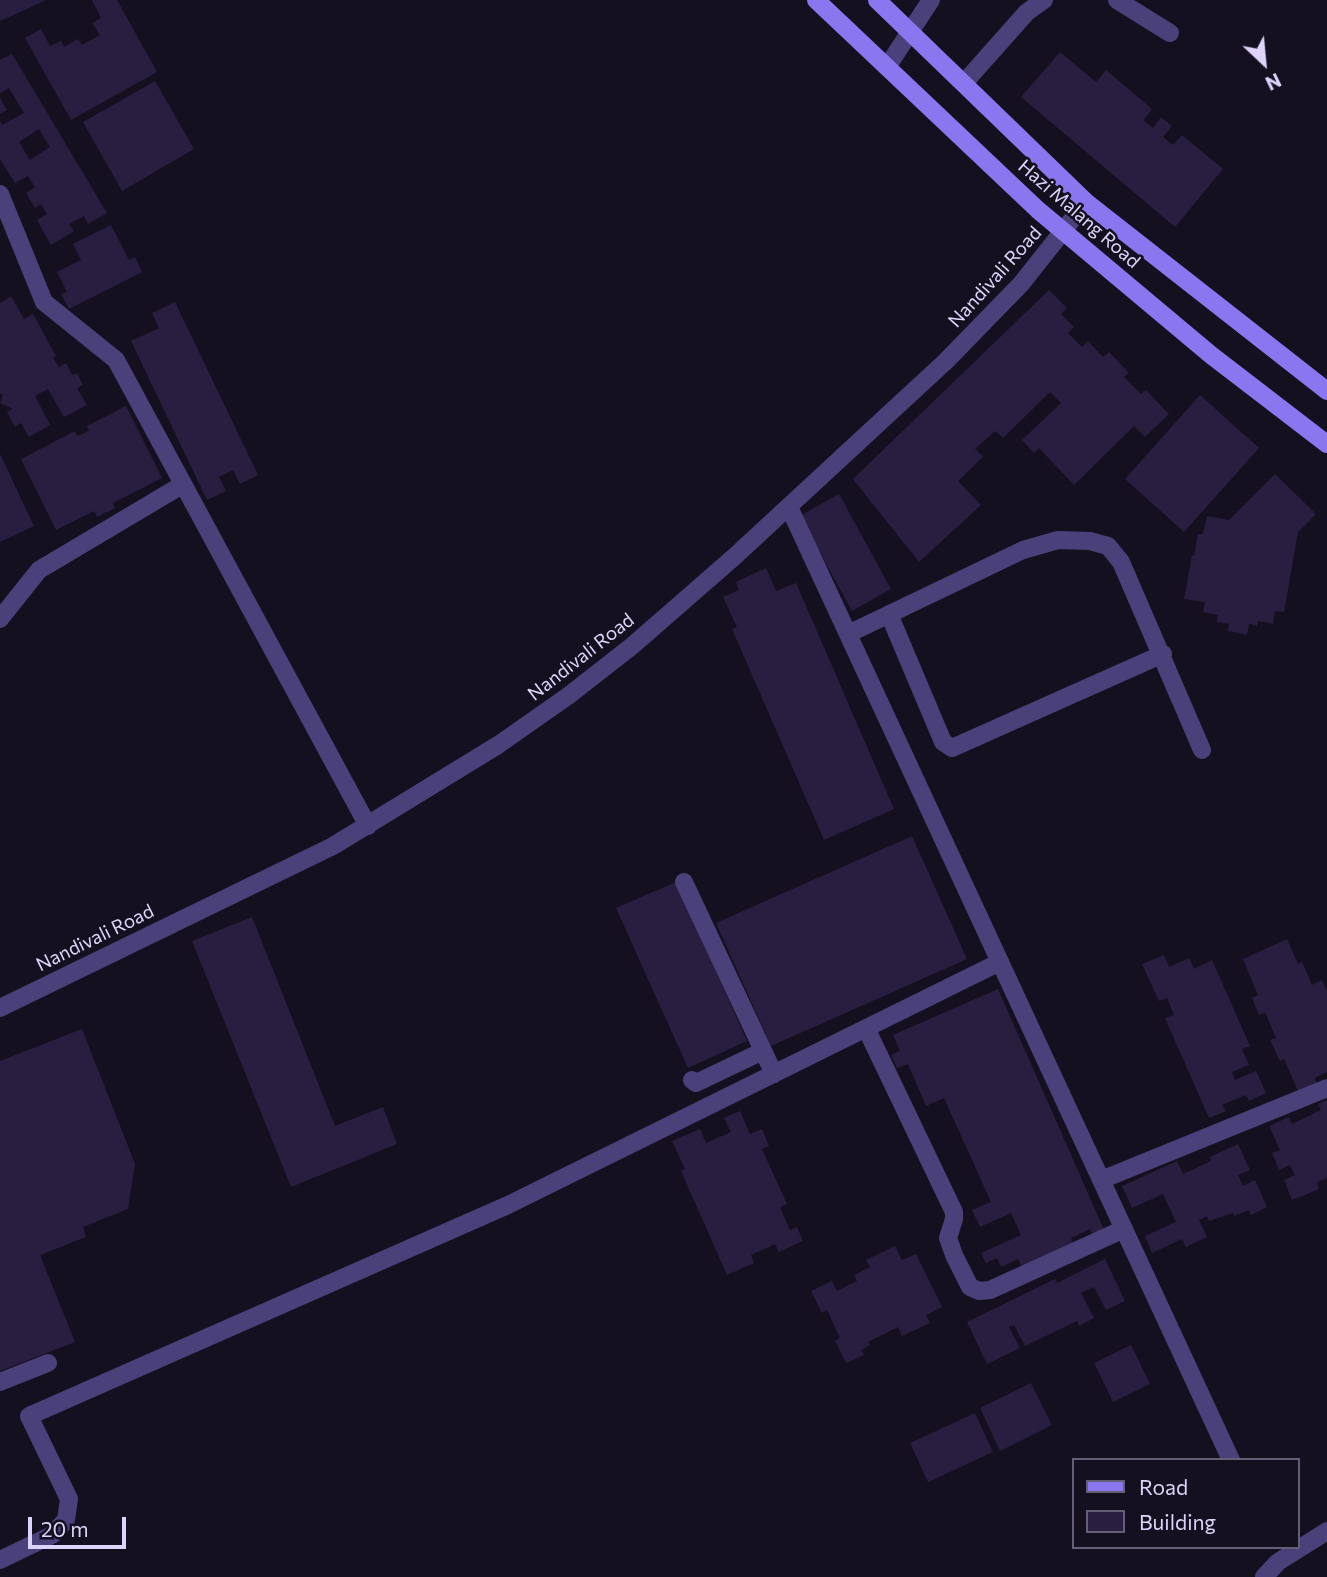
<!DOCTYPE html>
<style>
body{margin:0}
#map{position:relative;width:1327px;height:1577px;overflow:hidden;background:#151020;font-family:Commissioner,sans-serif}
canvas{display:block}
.legend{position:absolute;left:1072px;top:1458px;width:228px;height:91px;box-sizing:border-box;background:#151020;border:2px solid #655e77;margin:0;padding:9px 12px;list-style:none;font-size:21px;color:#ded4fa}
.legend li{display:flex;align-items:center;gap:14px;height:35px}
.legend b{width:35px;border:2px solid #655e77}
.north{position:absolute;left:1229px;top:28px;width:70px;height:70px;-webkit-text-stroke:5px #151020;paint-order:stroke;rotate:154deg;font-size:19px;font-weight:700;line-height:28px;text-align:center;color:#ded4fa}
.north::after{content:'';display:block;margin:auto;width:24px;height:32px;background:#ded4fa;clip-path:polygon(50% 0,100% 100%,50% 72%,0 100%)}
.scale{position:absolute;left:28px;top:1517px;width:98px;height:32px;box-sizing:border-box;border:4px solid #ded4fa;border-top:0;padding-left:9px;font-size:21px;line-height:24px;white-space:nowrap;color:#ded4fa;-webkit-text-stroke:5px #151020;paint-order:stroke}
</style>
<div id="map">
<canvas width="1327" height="1577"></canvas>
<ul class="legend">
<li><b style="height:9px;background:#8a76ef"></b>Road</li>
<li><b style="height:19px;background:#291e3f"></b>Building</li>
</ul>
<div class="north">N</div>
<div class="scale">20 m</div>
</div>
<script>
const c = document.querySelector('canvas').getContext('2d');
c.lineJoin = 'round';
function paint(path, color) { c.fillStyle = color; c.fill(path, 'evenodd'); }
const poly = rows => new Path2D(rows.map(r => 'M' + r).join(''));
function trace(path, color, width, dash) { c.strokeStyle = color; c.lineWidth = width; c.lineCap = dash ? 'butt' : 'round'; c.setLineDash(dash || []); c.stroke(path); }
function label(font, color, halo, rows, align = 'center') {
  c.font = font + ' Commissioner,sans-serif'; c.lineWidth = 5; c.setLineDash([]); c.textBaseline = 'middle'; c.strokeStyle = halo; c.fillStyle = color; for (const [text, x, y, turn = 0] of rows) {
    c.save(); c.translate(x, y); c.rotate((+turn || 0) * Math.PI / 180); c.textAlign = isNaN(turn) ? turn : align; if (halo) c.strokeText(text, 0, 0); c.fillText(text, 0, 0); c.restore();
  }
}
paint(poly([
 [0,0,46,0,0,21],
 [92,0,117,0,157,72,71,120,25,38,41,29,50,46,61,41,64,47,78,39,82,45,100,35,92,23,101,18],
 [1060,52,1096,82,1106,70,1152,109,1143,120,1153,128,1161,117,1172,126,1163,137,1173,145,1182,135,1223,169,1175,227,1021,97],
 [12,54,107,213,88,224,84,216,69,224,74,231,51,245,37,220,47,214,41,204,35,208,26,193,35,187,28,176,15,183,0,159,0,121,2,125,24,113,9,88,0,93,0,60],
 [39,129,50,147,30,160,19,142],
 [155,81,194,149,122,191,83,122],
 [0,98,7,110,0,114],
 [111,225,129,260,135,257,142,272,69,309,61,294,67,292,57,272,81,260,73,244],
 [1049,290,1067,308,1061,314,1074,327,1068,333,1082,347,1088,341,1103,357,1109,352,1129,373,1124,377,1141,394,1146,390,1169,414,1145,437,1134,426,1074,485,1039,448,1034,453,1022,440,1061,403,1050,392,1003,438,995,431,975,449,983,457,958,481,981,505,919,562,853,479],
 [11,296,24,319,33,314,56,356,53,358,59,367,66,363,72,375,77,373,83,385,77,388,87,405,64,417,48,389,35,396,50,425,29,437,21,423,15,427,7,412,13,409,0,403,3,395,0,393,0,303],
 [175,302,258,475,240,484,233,470,219,477,226,491,207,500,131,341,159,328,152,313],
 [1200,395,1259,448,1184,532,1125,479],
 [126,406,162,478,113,503,115,508,97,517,94,511,56,530,21,459,75,431,77,436,89,431,87,426],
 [0,454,34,526,0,542],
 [1275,474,1316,514,1298,532,1284,612,1275,611,1273,624,1258,621,1257,626,1249,624,1247,635,1228,631,1229,624,1217,622,1218,615,1203,612,1205,602,1184,599,1192,555,1194,556,1198,534,1203,534,1207,516,1229,520],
 [839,494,891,589,852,611,800,516],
 [766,568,776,591,796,583,894,809,824,840,732,629,737,627,723,597,739,590,736,582],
 [912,836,967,959,771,1046,716,923],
 [676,882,747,1041,688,1068,616,908],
 [252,917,335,1126,383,1107,397,1144,291,1187,192,941],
 [1287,939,1298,964,1302,962,1312,985,1322,980,1327,991,1327,1072,1315,1078,1317,1083,1298,1091,1284,1059,1280,1061,1270,1040,1276,1038,1265,1012,1259,1015,1252,998,1258,995,1243,959],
 [1164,955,1169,967,1189,958,1194,969,1212,960,1250,1046,1242,1049,1249,1065,1232,1072,1235,1080,1256,1071,1266,1093,1249,1101,1246,1095,1222,1105,1226,1111,1209,1118,1165,1018,1174,1015,1167,998,1159,1001,1142,964],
 [998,989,1105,1232,1093,1237,1090,1229,1071,1238,1074,1245,1023,1269,1018,1259,1001,1267,997,1258,986,1263,981,1253,1021,1235,1011,1213,980,1227,972,1210,991,1202,944,1098,926,1106,908,1064,897,1068,891,1055,900,1051,893,1035],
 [82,1029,135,1164,128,1209,83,1227,86,1237,40,1255,75,1342,0,1371,0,1061],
 [1327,1100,1327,1178,1317,1182,1319,1189,1292,1200,1284,1180,1295,1175,1290,1165,1279,1170,1272,1153,1280,1150,1269,1126,1289,1117,1292,1124,1321,1110,1318,1104],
 [740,1111,750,1134,762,1129,769,1146,762,1149,787,1204,780,1207,790,1230,797,1227,803,1241,779,1252,775,1244,751,1255,754,1263,727,1275,681,1171,685,1169,672,1141,700,1129,706,1143,731,1132,724,1118],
 [1238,1144,1250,1170,1238,1175,1243,1186,1255,1180,1267,1207,1251,1215,1249,1210,1234,1216,1233,1213,1209,1221,1207,1216,1199,1220,1207,1237,1186,1247,1182,1239,1152,1253,1145,1236,1176,1222,1163,1194,1132,1208,1122,1186,1177,1161,1183,1174,1211,1161,1210,1157],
 [895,1246,902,1260,916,1254,942,1307,926,1315,930,1323,902,1336,898,1327,868,1342,870,1345,861,1350,864,1355,846,1363,835,1341,840,1338,827,1310,822,1313,811,1291,832,1281,837,1291,857,1281,854,1275,870,1267,866,1260],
 [1105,1259,1125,1301,1106,1310,1094,1287,1081,1293,1094,1318,1079,1326,1077,1321,1025,1346,1014,1325,1009,1327,1020,1348,987,1364,967,1322,1055,1279,1057,1283],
 [1131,1345,1150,1384,1113,1402,1094,1363],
 [1031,1383,1052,1425,1000,1451,980,1408],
 [975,1413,993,1452,928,1482,910,1443]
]), '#291e3f');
trace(poly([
 [887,67,931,0]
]), '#4a407a', 18);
trace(poly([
 [1117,0,1170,33],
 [964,83,1027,12,1044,0],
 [0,194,44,302,116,360,368,826],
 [789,507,1231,1460],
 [889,614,943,742,952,748,1163,654],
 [0,619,39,570,182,485],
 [848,634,1023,550,1058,540,1090,541,1108,546,1121,562,1202,750],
 [684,882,774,1074],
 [0,1008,333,846,498,745,568,696,632,646,734,557,946,361,1021,284,1086,202],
 [866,1028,954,1212,954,1219,948,1238,954,1255,970,1287,979,1291,990,1290,1124,1229],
 [692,1080,696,1083,763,1051],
 [1101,1180,1327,1088],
 [0,1382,48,1363],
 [0,1560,52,1535,66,1520,69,1499,29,1416,508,1205,1000,962],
 [1264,1577,1278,1562,1327,1531]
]), '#4a407a', 18);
trace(poly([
 [816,0,1038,210,1211,355,1327,444],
 [877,0,1086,202,1327,391]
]), '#8a76ef', 18);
label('19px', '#ded4fa', '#151020', [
 ["Hazi Malang Road",1079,214,41],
 ["Nandivali Road",995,277,-48],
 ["Nandivali Road",581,657,-38],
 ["Nandivali Road",95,938,-26]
]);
</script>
